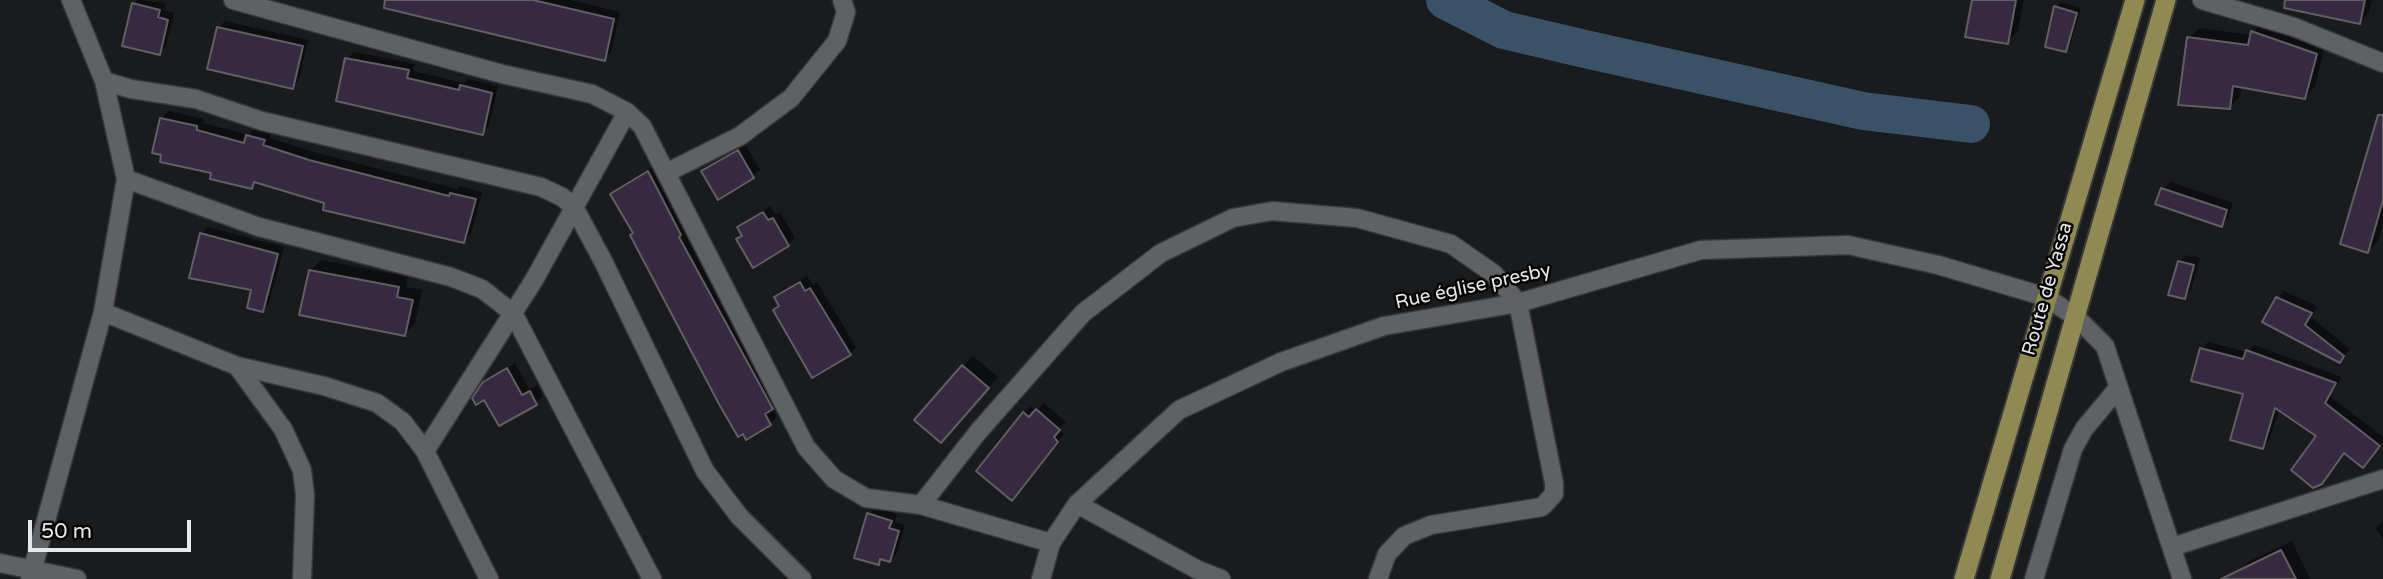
<!DOCTYPE html>
<meta charset="utf-8">
<style>
body{margin:0}
#map{position:relative;width:2383px;height:579px;overflow:hidden;background:#1a1b1d;font-family:"Varela Round",sans-serif}
canvas{display:block}
.scale{position:absolute;left:28px;top:520px;width:163px;height:32px;box-sizing:border-box;border:4px solid #e7e8e9;border-top:0;padding-left:9px;font-size:21px;line-height:24px;white-space:nowrap;color:#e7e8e9;-webkit-text-stroke:5px #060607;paint-order:stroke}
</style>
<div id="map">
<canvas width="2383" height="579"></canvas>
<div class="scale">50 m</div>
</div>
<script>
const c = document.querySelector('canvas').getContext('2d');
c.lineJoin = 'round';
function paint(path, color) { c.fillStyle = color; c.fill(path, 'evenodd'); }
const poly = rows => new Path2D(rows.map(r => 'M' + r).join(''));
function trace(path, color, width, dash) { c.strokeStyle = color; c.lineWidth = width; c.lineCap = dash ? 'butt' : 'round'; c.setLineDash(dash || []); c.stroke(path); }
function label(font, color, halo, rows, align = 'center') {
  c.font = font + ' "Varela Round",sans-serif'; c.lineWidth = 5; c.setLineDash([]); c.textBaseline = 'middle'; c.strokeStyle = halo; c.fillStyle = color; for (const [text, x, y, turn = 0] of rows) {
    c.save(); c.translate(x, y); c.rotate((+turn || 0) * Math.PI / 180); c.textAlign = isNaN(turn) ? turn : align; if (halo) c.strokeText(text, 0, 0); c.fillText(text, 0, 0); c.restore();
  }
}
paint(poly([
 [138,0,166,3,164,10,174,13,166,46,159,53,134,4],
 [392,0,571,0,620,12,611,52,604,59],
 [1973,0,2024,0,2018,31,2007,42],
 [2307,0,2372,0,2369,12,2360,22],
 [2061,2,2081,8,2070,45,2065,50,2056,7],
 [225,21,308,40,299,80,292,87,218,28],
 [2263,21,2326,43,2315,86,2305,97,2241,86,2240,97,2229,107,2189,38,2200,28,2252,35],
 [354,52,415,64,413,71,464,83,468,79,498,86,489,126,482,133,347,59],
 [169,111,204,119,203,123,249,135,255,128,271,132,270,138,317,153,457,189,460,186,482,192,471,234,463,241,257,182,251,187,214,172,161,119],
 [2383,136,2383,224,2378,241,2368,251],
 [745,144,760,170,718,197,703,172],
 [655,165,687,227,685,229,779,401,772,408,777,417,770,424,739,435,612,195],
 [2170,182,2233,203,2228,218,2221,225,2158,203,2163,189],
 [770,206,776,215,780,212,795,238,788,245,743,235,739,227],
 [208,227,284,247,269,303,262,310,254,289,201,234],
 [2186,255,2200,258,2191,290,2184,297,2179,262],
 [321,260,408,277,406,287,422,290,415,323,405,334,310,271],
 [807,276,813,285,817,282,856,347,850,354,780,305,776,297],
 [2284,291,2317,306,2311,317,2350,349,2339,361,2278,298],
 [2208,342,2247,352,2254,345,2342,377,2330,396,2383,437,2383,441,2369,459,2345,452,2328,475,2318,436,2279,409,2269,441,2263,447,2245,392,2201,349],
 [973,356,998,377,951,430,963,366],
 [515,363,529,389,537,385,543,397,499,424,485,398,484,383],
 [1044,403,1066,422,1059,429,1064,434,1019,492,979,471,1024,413,1031,406,1037,411],
 [876,507,897,514,895,522,905,525,897,553,890,560,883,558,878,563,869,514],
 [2383,521,2383,540,2376,528],
 [2292,541,2310,579,2241,579,2238,572,2248,562]
]), '#0007');
trace(poly([
 [1445,0,1504,30,1585,49,1863,111,1971,124]
]), '#3a5267', 38);
const building = poly([
 [385,0,533,0,614,19,605,61,384,8,385,0],
 [1972,0,2016,0,2008,44,1965,37,1972,0],
 [2285,0,2365,0,2360,24,2284,8,2285,0],
 [132,3,160,10,158,17,168,20,160,55,122,46,132,3],
 [2054,6,2077,13,2066,52,2045,47,2054,6],
 [217,27,303,46,293,89,207,69,217,27],
 [2251,31,2317,54,2305,99,2233,86,2230,109,2178,105,2187,37,2248,45,2251,31],
 [345,58,409,70,407,78,459,90,460,85,492,93,483,135,336,101,345,58],
 [2378,115,2383,115,2383,200,2368,253,2340,244,2378,115],
 [160,118,197,126,197,130,244,143,246,135,265,140,263,145,309,160,449,196,450,193,476,199,464,243,323,210,324,203,254,182,252,189,210,179,211,173,160,162,161,155,152,153,160,118],
 [738,150,754,178,718,200,701,171,738,150],
 [648,171,681,235,679,237,773,409,765,414,771,425,746,440,743,434,738,437,719,404,630,235,633,233,610,194,648,171],
 [2161,188,2227,210,2222,227,2155,204,2161,188],
 [763,212,768,220,773,218,789,246,753,268,736,239,742,236,737,227,763,212],
 [200,233,278,254,263,312,247,308,251,290,189,278,200,233],
 [2178,261,2194,265,2185,299,2168,295,2178,261],
 [309,270,399,287,397,297,413,300,405,336,299,315,309,270],
 [800,282,805,291,810,288,851,355,812,378,773,310,779,306,774,297,800,282],
 [2276,297,2312,313,2305,325,2344,356,2340,363,2262,322,2276,297],
 [2200,348,2243,359,2246,350,2336,383,2325,403,2380,446,2363,468,2344,453,2322,484,2313,488,2291,470,2316,436,2275,408,2263,449,2230,440,2243,394,2191,381,2200,348],
 [962,365,989,388,941,443,914,420,962,365],
 [507,368,522,395,530,391,537,405,499,426,484,400,476,405,472,398,483,382,507,368],
 [1036,409,1060,430,1054,437,1058,442,1012,501,976,471,1023,412,1029,417,1036,409],
 [867,513,892,521,889,528,899,531,890,562,880,559,879,565,854,558,867,513],
 [2281,550,2296,579,2221,579,2281,550]
]);
paint(building, '#372942');
trace(building, '#605f61', 2);
const minor = poly([
 [233,0,502,74,592,94,627,112,642,126,806,447,834,479,866,498,921,505,1051,543],
 [2202,0,2294,27,2383,63],
 [104,81,131,89,196,99,262,121,541,187,562,197,574,207,603,261,705,471,739,516,802,579],
 [666,173,740,136,791,98,837,41,846,12,842,0],
 [126,179,259,227,451,277,482,289,513,313,652,579],
 [103,312,237,366,324,386,377,403,403,422,425,451,489,579],
 [237,366,283,429,302,470,305,495,302,579],
 [425,451,534,280,627,112],
 [1077,504,1198,570,1221,579],
 [921,505,978,432,1083,313,1161,253,1233,218,1272,211,1357,218,1451,244,1494,274,1518,303,1554,483,1554,494,1542,507,1431,525,1404,536,1387,554,1378,579],
 [2172,547,2383,479],
 [0,563,77,579],
 [30,579,103,312,126,179,104,81,71,0],
 [1041,579,1051,543,1077,504,1179,410,1281,362,1384,326,1518,303,1701,250,1848,245,1938,265,2046,297,2077,318,2105,346,2182,579],
 [2034,579,2073,449,2084,429,2118,388]
]);
const primary = poly([
 [1964,579,2135,0],
 [2000,579,2166,0]
]);
trace(minor, '#373839', 21);
trace(primary, '#373839', 23);
trace(minor, '#606163', 18);
trace(primary, '#8e8a51', 19);
label('19px', '#e7e8e9', '#060607', [
 ["Rue église presby",1473,287,-12],
 ["Route de Yassa",2048,289,-74]
]);
</script>
